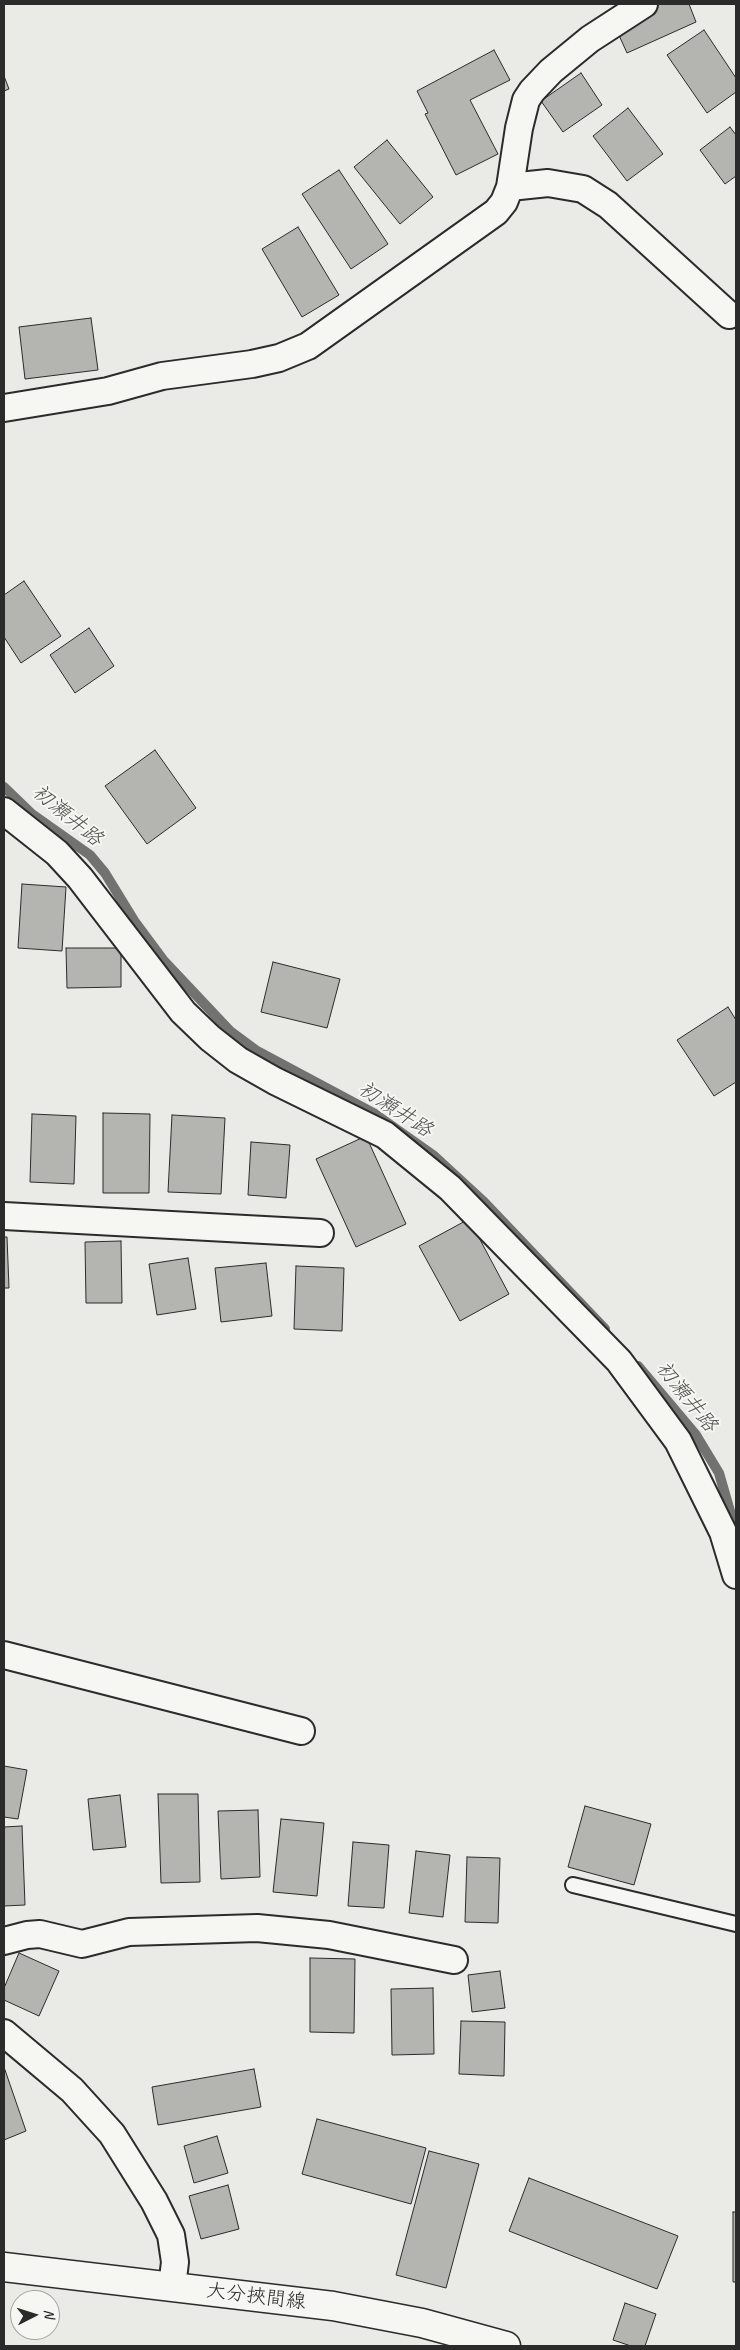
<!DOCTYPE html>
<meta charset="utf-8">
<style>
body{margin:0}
#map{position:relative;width:740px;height:2350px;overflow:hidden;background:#eaeae6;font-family:Caveat,sans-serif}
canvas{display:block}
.frame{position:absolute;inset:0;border:5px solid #2b2b2b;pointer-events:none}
.north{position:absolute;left:10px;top:2290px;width:50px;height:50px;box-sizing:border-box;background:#f6f6f2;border:1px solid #a5a5a2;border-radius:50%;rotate:85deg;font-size:14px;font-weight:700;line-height:20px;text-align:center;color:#2b2b2b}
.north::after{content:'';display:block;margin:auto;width:18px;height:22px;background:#2b2b2b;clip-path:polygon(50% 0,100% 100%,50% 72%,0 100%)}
</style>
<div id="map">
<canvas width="740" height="2350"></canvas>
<div class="frame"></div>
<div class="north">N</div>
</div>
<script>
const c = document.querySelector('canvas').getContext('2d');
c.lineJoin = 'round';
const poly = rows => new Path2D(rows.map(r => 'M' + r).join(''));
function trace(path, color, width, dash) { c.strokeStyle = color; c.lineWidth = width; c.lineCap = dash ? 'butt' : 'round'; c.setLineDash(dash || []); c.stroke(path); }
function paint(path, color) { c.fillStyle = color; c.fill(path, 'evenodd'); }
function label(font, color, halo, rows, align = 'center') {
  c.font = font + ' Caveat,"Klee One",sans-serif'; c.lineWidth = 4; c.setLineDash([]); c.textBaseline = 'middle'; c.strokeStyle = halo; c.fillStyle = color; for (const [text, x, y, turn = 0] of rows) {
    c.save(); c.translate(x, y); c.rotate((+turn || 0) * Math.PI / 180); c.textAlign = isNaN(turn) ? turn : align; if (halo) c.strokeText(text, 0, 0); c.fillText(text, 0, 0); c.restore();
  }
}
trace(poly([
 [4,787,32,814,90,855,105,873,135,922,164,961,230,1031,257,1051,375,1114,433,1155,484,1202,605,1329],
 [638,1366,696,1435,719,1473,736,1532]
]), '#727270', 10);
const building = poly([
 [653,4,689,4,696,22,627,53,613,22,653,4],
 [704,30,736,78,736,92,707,113,667,55,704,30],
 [494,50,510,80,470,100,498,154,456,175,425,114,428,113,417,91,494,50],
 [581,73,602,105,563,132,541,101,581,73],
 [4,76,9,89,4,91,4,76],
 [628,108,663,154,627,181,593,136,628,108],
 [730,127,736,135,736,176,725,184,700,150,730,127],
 [387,140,433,197,400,224,354,167,387,140],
 [339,170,388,244,351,269,302,194,339,170],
 [298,227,339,295,302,317,262,249,298,227],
 [91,318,98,370,25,379,19,327,91,318],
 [24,581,61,636,21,663,4,637,4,595,24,581],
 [89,628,114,666,75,693,50,655,89,628],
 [155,750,196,808,147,844,105,786,155,750],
 [22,884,66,887,62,951,18,948,22,884],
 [66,948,121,948,121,987,67,988,66,948],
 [273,962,340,979,327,1028,261,1012,273,962],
 [728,1007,736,1020,736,1082,714,1096,677,1040,728,1007],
 [103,1113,150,1114,149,1193,103,1193,103,1113],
 [32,1114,76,1116,74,1184,30,1182,32,1114],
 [172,1115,225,1118,221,1194,168,1192,172,1115],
 [366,1136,406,1224,356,1247,316,1159,366,1136],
 [251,1142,290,1145,286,1198,248,1195,251,1142],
 [469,1219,509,1294,460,1321,419,1246,469,1219],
 [4,1237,7,1237,9,1288,4,1288,4,1237],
 [121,1241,122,1303,86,1303,85,1242,121,1241],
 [188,1258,196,1309,157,1315,149,1264,188,1258],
 [266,1263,272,1316,221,1322,215,1268,266,1263],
 [296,1266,344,1268,342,1331,294,1329,296,1266],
 [4,1766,27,1770,18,1819,4,1817,4,1766],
 [158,1794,198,1794,200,1882,161,1883,158,1794],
 [120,1795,126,1847,93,1850,88,1799,120,1795],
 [585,1806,651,1824,634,1885,568,1867,585,1806],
 [258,1810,260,1877,221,1879,218,1811,258,1810],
 [281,1819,324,1823,317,1896,273,1892,281,1819],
 [22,1826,25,1905,4,1906,4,1827,22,1826],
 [353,1842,389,1845,384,1908,348,1906,353,1842],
 [416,1851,450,1855,443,1917,409,1913,416,1851],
 [467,1857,500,1858,498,1923,465,1922,467,1857],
 [19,1953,59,1971,39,2016,4,2000,4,1988,19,1953],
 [310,1958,355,1959,354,2033,310,2032,310,1958],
 [500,1971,505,2008,472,2012,468,1975,500,1971],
 [433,1988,434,2054,392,2055,391,1989,433,1988],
 [461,2021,505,2022,504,2076,459,2074,461,2021],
 [4,2067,26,2131,4,2140,4,2067],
 [254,2069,261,2107,158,2125,152,2087,254,2069],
 [317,2119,426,2148,411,2204,302,2174,317,2119],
 [217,2136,228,2173,194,2183,184,2146,217,2136],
 [429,2151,479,2164,446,2288,396,2275,429,2151],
 [529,2178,678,2236,657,2289,509,2231,529,2178],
 [228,2185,239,2229,201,2239,189,2196,228,2185],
 [733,2212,736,2212,736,2282,733,2282,733,2212],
 [625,2303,656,2314,645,2346,631,2346,613,2340,625,2303]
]);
paint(building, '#b4b4b1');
trace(building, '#2b2b2b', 1);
const lane = poly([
 [573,1885,736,1924]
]);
const street = poly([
 [510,187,548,183,583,189,608,205,729,315],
 [4,408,108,391,162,376,252,364,279,358,308,346,496,212,504,202,510,187,519,128,526,100,532,91,551,71,590,39,644,4],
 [4,811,57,853,80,878,183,1012,210,1038,238,1060,275,1081,385,1135,450,1188,619,1361,678,1441,723,1532,736,1575],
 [4,1216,320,1233],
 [4,1655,301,1731],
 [4,1941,27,1935,40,1934,82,1944,129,1932,257,1928,329,1935,454,1960],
 [4,2033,72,2090,112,2134,154,2201,171,2235,175,2262,172,2287]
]);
const secondary = poly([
 [4,2267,333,2306,422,2323,506,2346]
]);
trace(lane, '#2b2b2b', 18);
trace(street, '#2b2b2b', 30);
trace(secondary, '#2b2b2b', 31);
trace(lane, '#f6f6f2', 14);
trace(street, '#f6f6f2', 26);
trace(secondary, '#f6f6f2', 28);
label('20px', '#2b2b2b', '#f6f6f2', [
 ["大分挾間線",256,2297,7]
]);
label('italic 21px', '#545453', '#f6f6f2', [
 ["初瀬井路",67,816,39],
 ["初瀬井路",395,1110,33],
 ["初瀬井路",686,1397,51]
]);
</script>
